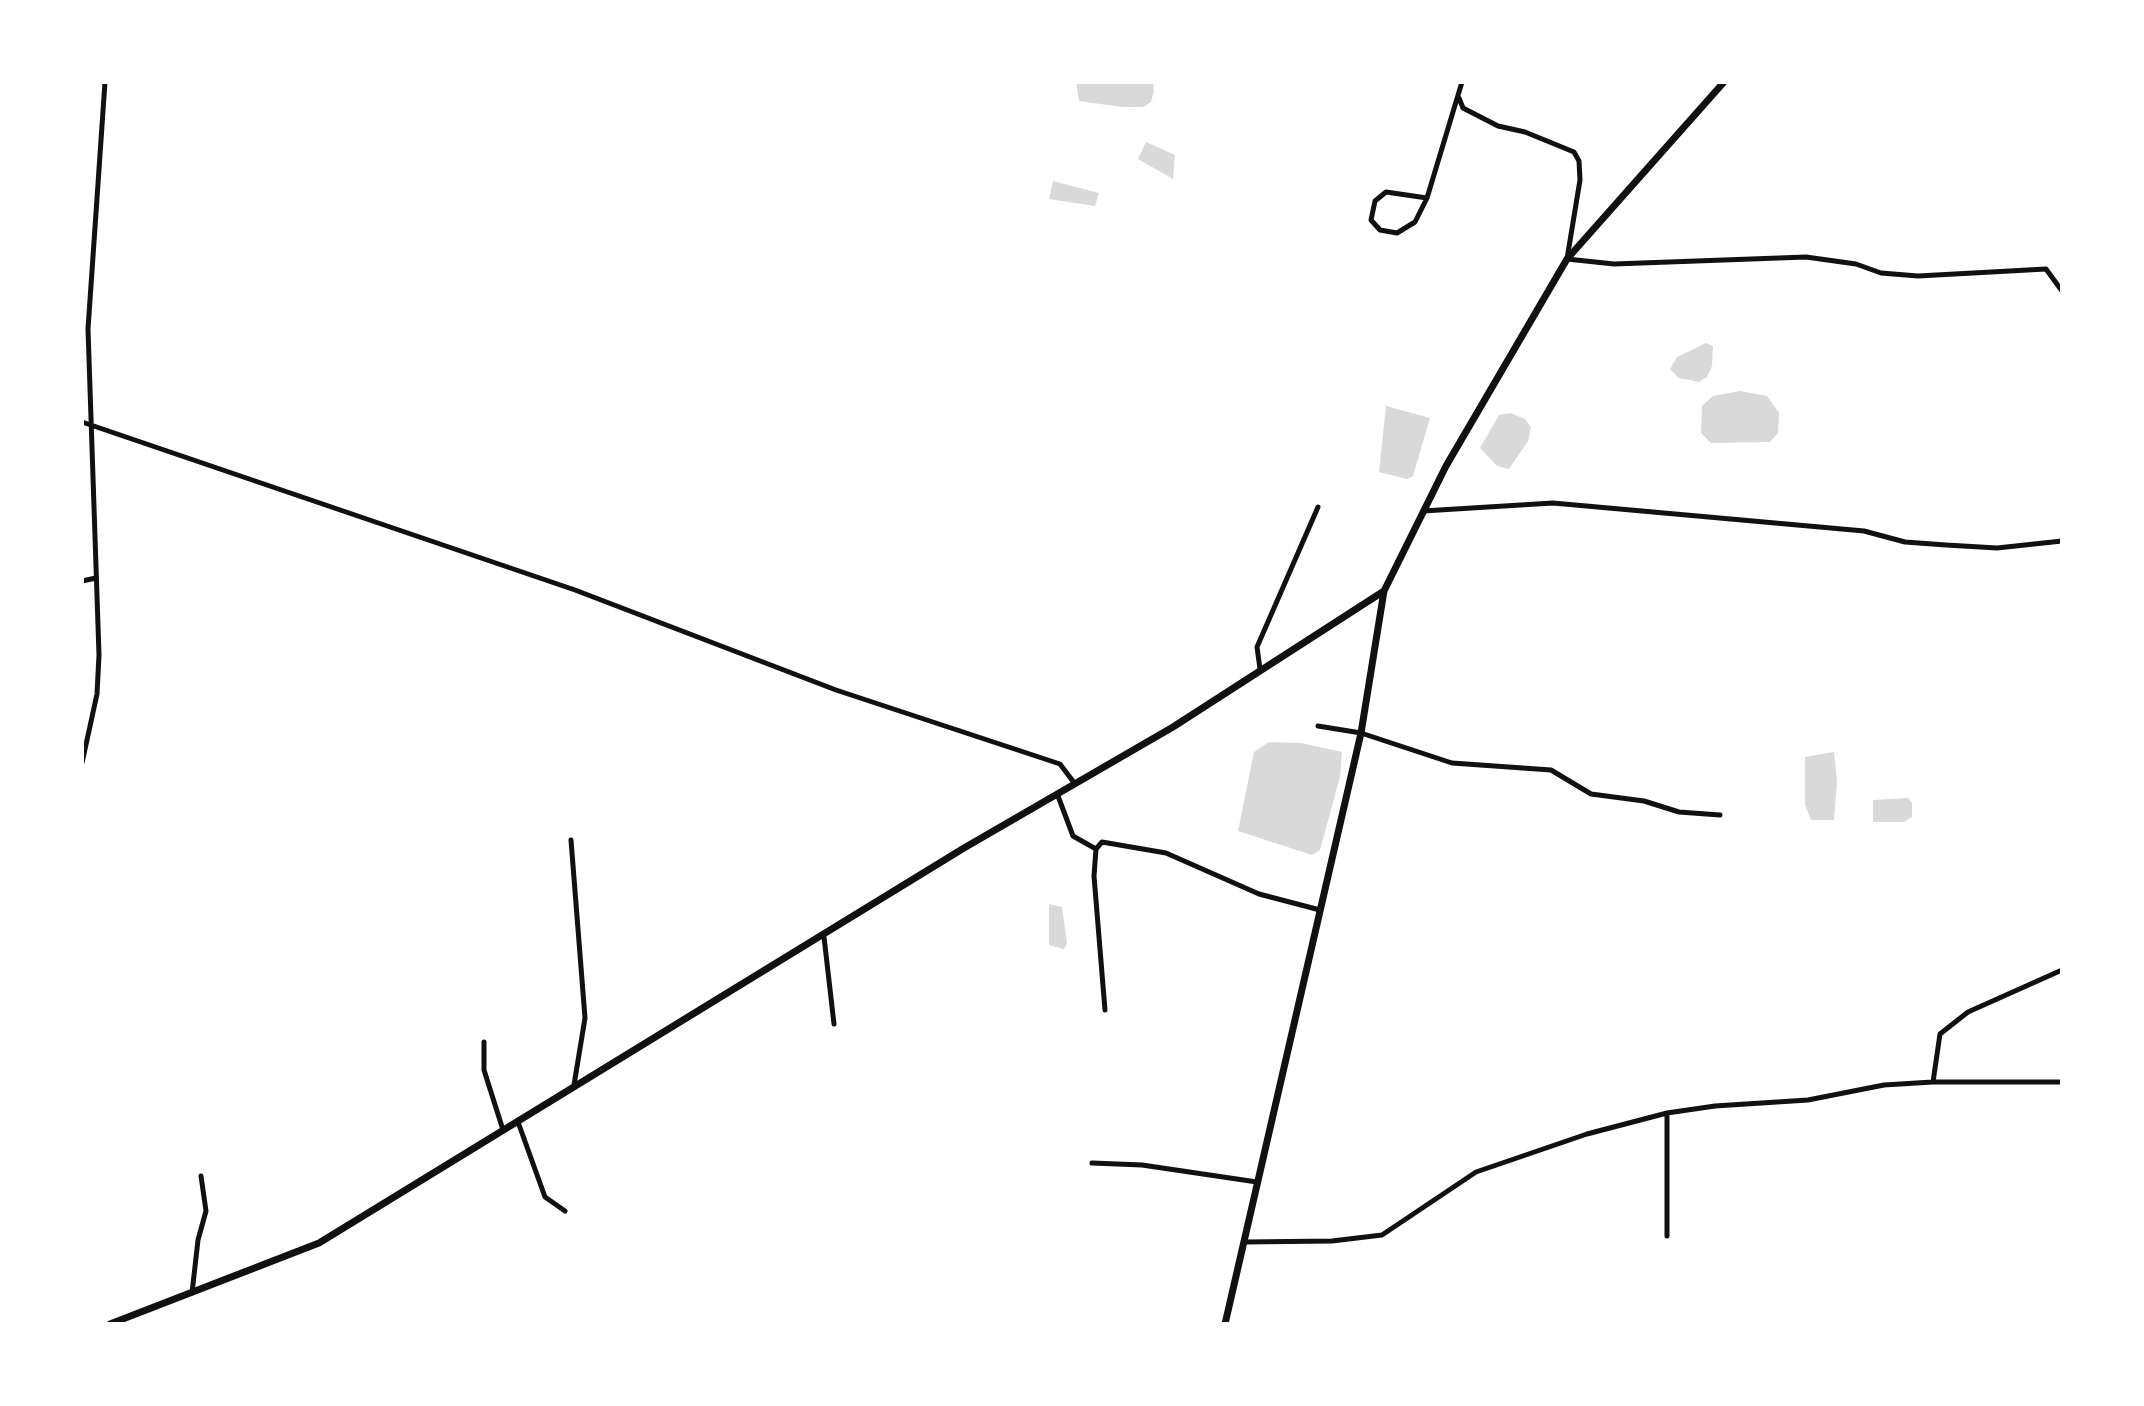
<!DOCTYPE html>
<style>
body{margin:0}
#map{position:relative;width:2144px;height:1406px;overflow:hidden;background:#fff;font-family:"Work Sans",sans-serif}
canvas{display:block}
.frame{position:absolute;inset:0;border:84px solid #fff;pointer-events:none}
</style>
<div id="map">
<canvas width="2144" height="1406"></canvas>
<div class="frame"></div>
</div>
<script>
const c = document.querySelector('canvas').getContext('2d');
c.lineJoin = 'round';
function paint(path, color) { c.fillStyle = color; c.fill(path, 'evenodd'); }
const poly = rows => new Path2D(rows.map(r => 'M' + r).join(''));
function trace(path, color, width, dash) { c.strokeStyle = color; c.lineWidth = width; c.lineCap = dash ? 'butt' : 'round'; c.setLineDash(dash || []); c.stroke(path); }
paint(poly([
 [1076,82,1153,82,1154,91,1151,102,1143,107,1122,107,1079,101],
 [1146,142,1175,155,1173,179,1138,159],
 [1053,181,1099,193,1095,206,1049,199],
 [1706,343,1713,346,1712,366,1707,377,1699,382,1679,378,1670,369,1677,357],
 [1740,391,1767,396,1779,413,1778,433,1770,442,1711,443,1701,433,1702,406,1713,396],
 [1386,406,1430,418,1413,476,1407,479,1379,472],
 [1510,413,1525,419,1531,427,1528,441,1509,469,1497,466,1480,448,1499,415],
 [1269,742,1301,743,1342,752,1340,777,1320,850,1312,855,1238,831,1254,752],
 [1834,752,1837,780,1834,820,1811,820,1805,805,1805,757],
 [1908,798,1912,803,1912,817,1904,822,1873,822,1873,800],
 [1049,904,1062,907,1067,943,1064,949,1049,945]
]), '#d9d9d9');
trace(poly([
 [1459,98,1463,108,1498,126,1525,132,1574,152,1579,161,1580,180,1567,259,1614,264,1806,257,1856,264,1881,273,1918,276,2046,269,2062,291],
 [1427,198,1386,192,1375,201,1371,220,1380,230,1397,233,1415,222,1427,198,1462,82],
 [82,422,575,590,836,690,1060,764,1075,784],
 [1423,511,1553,503,1864,531,1905,542,1946,545,1997,548,2062,541],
 [82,581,96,578],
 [1260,669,1257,647,1318,507],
 [1318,726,1361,733,1452,763,1551,770,1591,794,1644,801,1679,812,1720,815],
 [82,763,97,694,99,655,88,329,105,82],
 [1058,796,1073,836,1096,849],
 [571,840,585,1018,574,1085],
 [824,937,834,1024],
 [1105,1010,1094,876,1096,849,1102,842,1166,853,1259,894,1320,910],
 [484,1042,484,1070,503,1130],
 [1933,1082,2062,1082],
 [1667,1113,1667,1236],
 [518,1122,545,1197,565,1211],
 [1092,1163,1142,1165,1257,1182],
 [1244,1242,1332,1241,1382,1235,1476,1172,1587,1134,1667,1113,1715,1106,1808,1100,1884,1085,1933,1082,1940,1034,1968,1012,2062,970],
 [192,1293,198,1240,206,1211,201,1176],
 [2061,1324,2062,1324]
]), '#111', 5);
trace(poly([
 [110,1324,319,1243,964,848,1173,727,1384,591],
 [1225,1324,1361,733,1384,591,1446,466,1567,259,1724,82]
]), '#111', 7);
</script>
